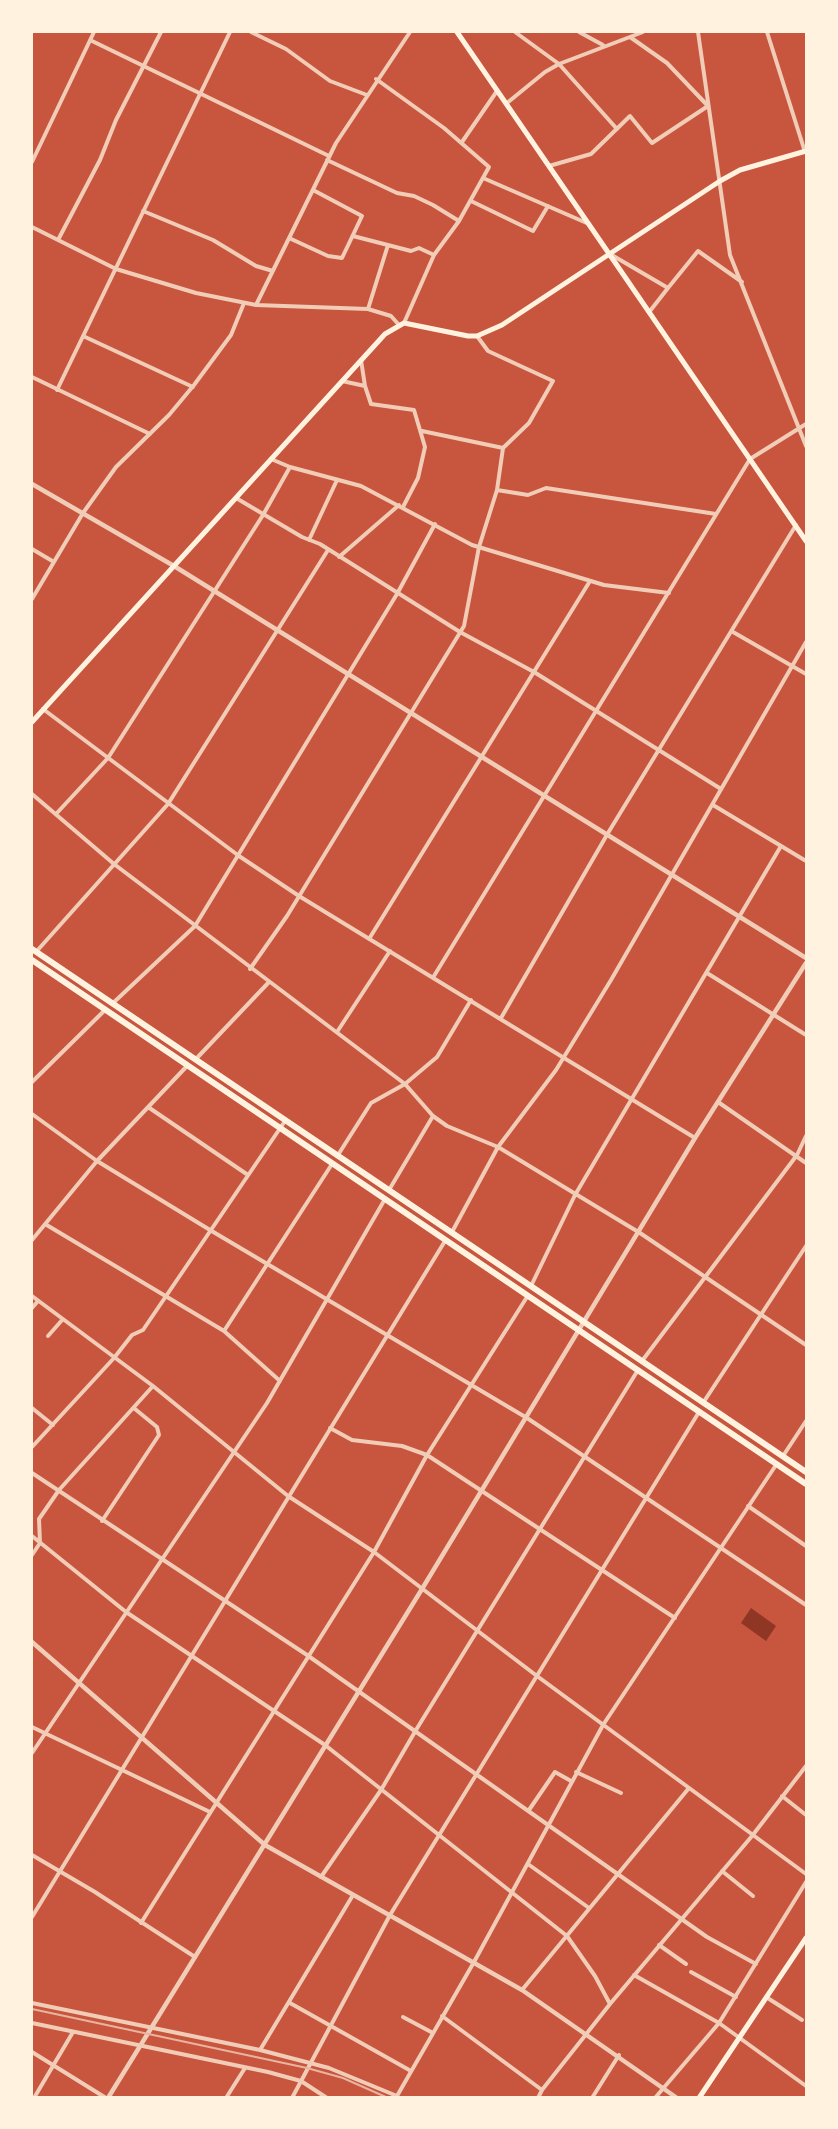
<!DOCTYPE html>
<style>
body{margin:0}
#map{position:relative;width:838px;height:2129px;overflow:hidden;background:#c8553d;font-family:"Space Grotesk",sans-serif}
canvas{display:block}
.frame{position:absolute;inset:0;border:33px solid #fff3e0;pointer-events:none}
</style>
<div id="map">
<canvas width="838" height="2129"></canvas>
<div class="frame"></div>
</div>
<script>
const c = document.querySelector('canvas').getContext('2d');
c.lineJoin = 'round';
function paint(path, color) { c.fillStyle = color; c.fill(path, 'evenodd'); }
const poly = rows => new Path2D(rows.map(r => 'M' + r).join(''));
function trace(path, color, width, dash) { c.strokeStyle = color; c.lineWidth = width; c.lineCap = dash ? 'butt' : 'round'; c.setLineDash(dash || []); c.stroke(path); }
paint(poly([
 [751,1608,776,1626,766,1641,741,1623]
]), '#8f3625');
trace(poly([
 [251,32,286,49,330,81,367,95],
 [515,32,559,64,617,129],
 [579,32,603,45],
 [698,32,730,255,806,446],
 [767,32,805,152],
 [90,40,329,156],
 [376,79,444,128,489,167,459,221,434,255,404,323],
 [507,103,545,72,559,64,643,32],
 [462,142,497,91],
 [327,160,397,193,414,196,433,205,459,221],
 [32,162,94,32],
 [549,166,591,154,630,116,652,143,708,106,667,63,630,37],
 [483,178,589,224],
 [471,201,533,231,548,206],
 [143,211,213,240,256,266,273,271],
 [32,227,116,269,196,293,256,305,368,309,391,316,399,325],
 [353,236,411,251,419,248,434,255],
 [289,238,328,256,342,258,362,216,313,190],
 [58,240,100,160,116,120,161,32],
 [610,254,668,288,698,251,742,282],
 [256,305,336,143,410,32],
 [368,309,388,245],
 [650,311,668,288],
 [83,336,193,387],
 [361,360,365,386],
 [32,377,150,434],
 [342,381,365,386,371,404,414,410,425,447,418,478,403,507],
 [57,390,230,32],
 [422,431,503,448],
 [271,459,290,467,361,486,472,545,604,585,669,593],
 [497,490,528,495,546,488,716,514],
 [236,498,302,537,320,544,460,632,534,672,721,789],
 [309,540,337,480],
 [32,549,54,562],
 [339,557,399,505],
 [32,599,83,513,116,467,169,415,194,385,231,335,244,303],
 [733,632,806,674],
 [43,709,239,856,299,896,695,1138],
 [32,794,114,864,405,1084,433,1116,447,1126,498,1147,640,1233,806,1345],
 [713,805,806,861],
 [56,814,108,758,263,515,290,467],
 [369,939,590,581],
 [36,952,168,804,328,550],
 [250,969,287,916,464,626,479,547,497,490,503,448,529,423,553,381,488,351,477,336],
 [707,973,806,1035],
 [434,976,750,459,806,424],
 [112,1004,195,926,397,594,435,524],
 [501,1018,608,833,796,525],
 [337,1032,390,951],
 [195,1060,269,982],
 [32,1082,105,1010],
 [718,1102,806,1163],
 [148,1107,248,1175],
 [32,1114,97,1161,210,1230,527,1418,806,1605],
 [338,1155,371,1103,405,1084,437,1057,471,1000],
 [389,1190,433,1116],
 [45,1224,224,1331,280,1381],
 [452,1232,498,1147,556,1070,611,980,806,642],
 [32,1240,97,1161,187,1066],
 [531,1286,575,1195,781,846],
 [32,1296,153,1386,288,1496,374,1552,537,1676,806,1874],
 [32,1308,38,1301],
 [224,1331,332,1164],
 [48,1336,63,1319],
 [642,1361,797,1155,806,1136],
 [703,1403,806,1246],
 [32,1408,53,1425],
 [330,1428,352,1440,402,1446,427,1455,675,1618],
 [32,1447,114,1358,132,1335,143,1330,285,1121],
 [783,1456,806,1421],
 [32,1473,307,1655,707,1937,756,1964],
 [748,1506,806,1546],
 [102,1521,159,1435,157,1427,135,1409],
 [32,1536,126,1612,325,1745,567,1936,595,1976,610,2004],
 [32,1555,40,1543,39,1519,59,1490,153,1386],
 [32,1727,210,1812],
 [32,1753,267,1403,385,1199],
 [576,1772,621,1793],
 [782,1796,806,1815],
 [529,1810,555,1772,571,1781],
 [32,1855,95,1892,195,1957],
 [528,1864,589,1908],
 [722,1871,753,1896],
 [321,1877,381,1790,416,1730,638,1370],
 [32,1917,445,1241],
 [141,1923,374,1552,427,1455,527,1297],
 [659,1945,686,1964],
 [691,1972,736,1997],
 [634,1975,719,2023,806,2086],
 [522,1990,689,1788],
 [766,1997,802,2020],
 [32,2003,260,2050,329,2068,397,2096,474,1962,603,1725,776,1465],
 [290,2003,411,2071],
 [442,2016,542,2090,610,2004,752,1836,806,1766],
 [403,2017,433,2033],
 [32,2023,268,2072,301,2081,327,2098],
 [260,2050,353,1895],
 [32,2052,106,2098],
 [34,2098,73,2032],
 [226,2098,245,2068],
 [292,2098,390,1915,699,1412],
 [538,2098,542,2090],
 [592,2098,619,2055],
 [655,2098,719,2023,806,1882]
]), '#f1ccb7', 4);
trace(poly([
 [32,484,174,566,806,958],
 [32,1642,265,1845,522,1990,677,2098],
 [108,2098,422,1589,695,1138,806,963]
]), '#f1ccb7', 4.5);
trace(poly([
 [457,32,806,541],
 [32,722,385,334,404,323,468,336,477,336,502,325,720,181,740,170,806,151],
 [699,2098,806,1938]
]), '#fff3e0', 5);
trace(poly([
 [32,949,806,1472],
 [32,960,806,1484]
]), '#fff3e0', 6);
trace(poly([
 [32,2009,307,2068,343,2078,388,2098]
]), '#e9b49f', 2);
</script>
